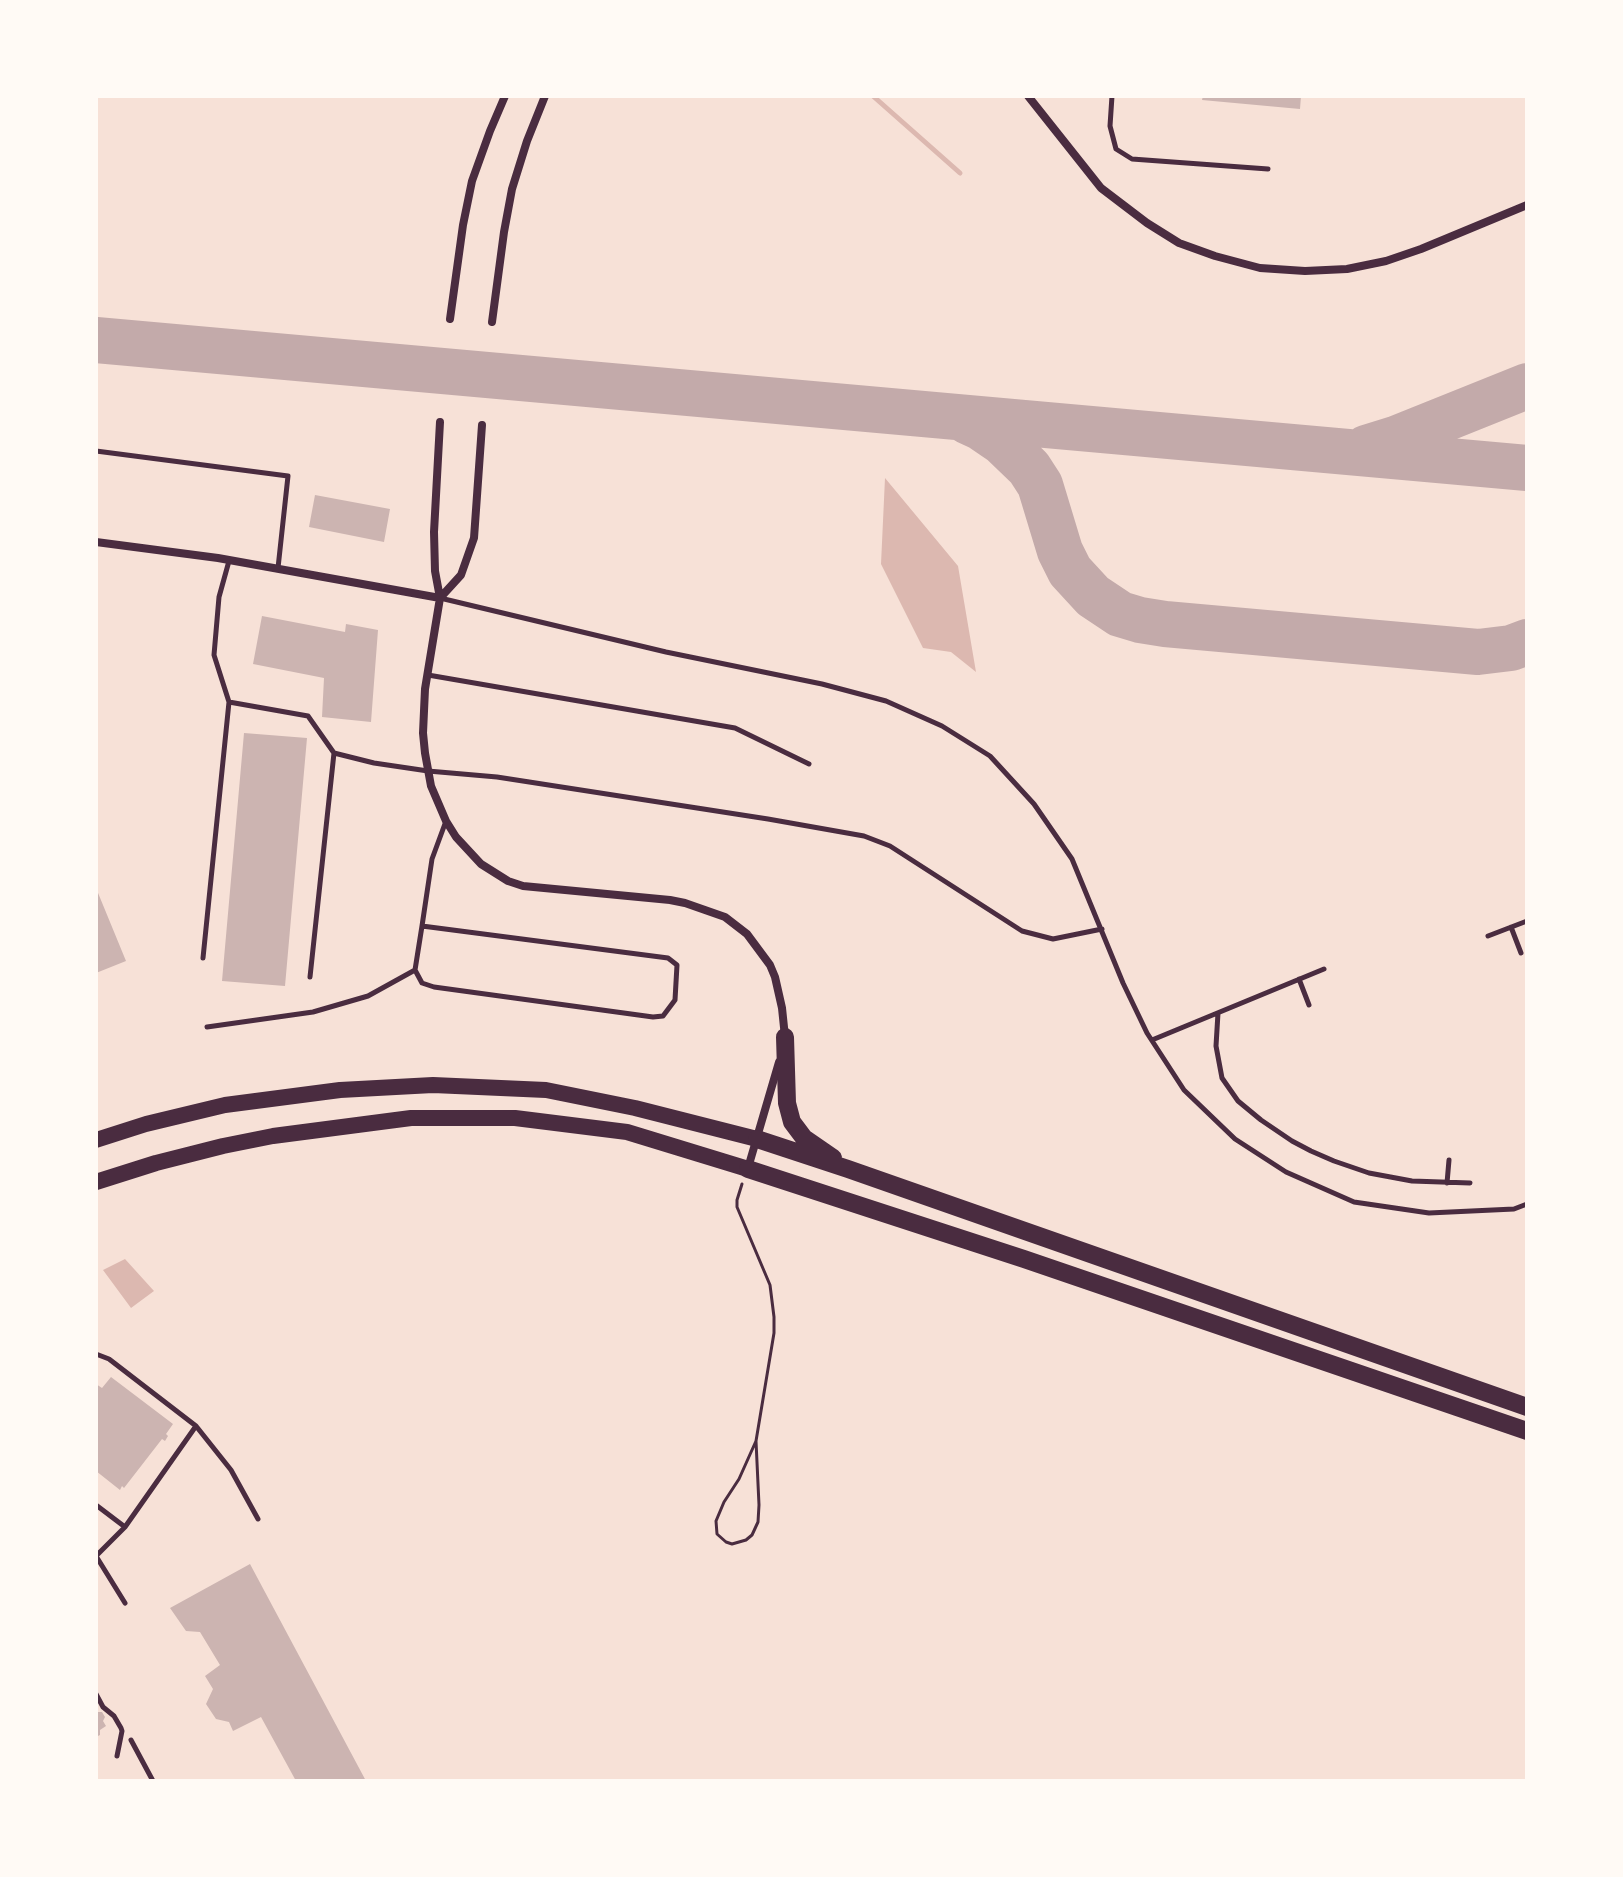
<!DOCTYPE html>
<style>
body{margin:0}
#map{position:relative;width:1623px;height:1877px;overflow:hidden;background:#f7e1d7;font-family:"Nunito Sans",sans-serif}
canvas{display:block}
.frame{position:absolute;inset:0;border:98px solid #fffaf5;pointer-events:none}
</style>
<div id="map">
<canvas width="1623" height="1877"></canvas>
<div class="frame"></div>
</div>
<script>
const c = document.querySelector('canvas').getContext('2d');
c.lineJoin = 'round';
function paint(path, color) { c.fillStyle = color; c.fill(path, 'evenodd'); }
const poly = rows => new Path2D(rows.map(r => 'M' + r).join(''));
function trace(path, color, width, dash) { c.strokeStyle = color; c.lineWidth = width; c.lineCap = dash ? 'butt' : 'round'; c.setLineDash(dash || []); c.stroke(path); }
paint(poly([
 [885,478,958,566,976,672,951,652,923,648,881,564],
 [125,1259,154,1291,131,1308,103,1270]
]), '#dcb8b0');
trace(poly([
 [873,96,960,173]
]), '#dcb8b0', 5);
trace(poly([
 [96,340,1527,468],
 [967,421,980,427,1002,442,1029,468,1040,485,1060,551,1070,571,1093,596,1120,614,1140,620,1165,624,1478,652,1511,648,1527,642],
 [1366,448,1395,439,1527,386]
]), '#c3aaaa', 46);
paint(poly([
 [1203,96,1301,96,1300,109,1202,100],
 [315,495,390,509,384,542,309,527],
 [262,616,345,632,346,624,378,630,371,722,322,717,324,678,253,664],
 [244,733,307,738,285,986,222,981],
 [96,888,126,961,96,973],
 [111,1377,173,1424,166,1434,168,1436,165,1441,162,1439,124,1488,122,1486,120,1490,96,1471,96,1384,102,1388],
 [250,1564,366,1781,296,1781,261,1717,233,1731,229,1722,216,1719,206,1704,213,1689,205,1676,220,1665,200,1632,186,1631,170,1608],
 [96,1712,102,1712,105,1717,103,1721,106,1726,100,1730,100,1735,96,1737]
]), '#ccb4b1');
trace(poly([
 [742,1184,737,1200,737,1207,770,1285,774,1317,774,1333,756,1441,739,1479,724,1502,716,1521,717,1534,726,1542,732,1544,746,1540,752,1535,758,1522,759,1505,756,1441]
]), '#4a2c40', 3);
trace(poly([
 [1112,96,1110,126,1116,149,1132,159,1268,169],
 [96,451,288,476,278,568],
 [229,561,219,597,214,655,229,702,308,716,334,753,374,763,428,771,497,777,768,819,864,836,890,846,1022,931,1053,939,1102,929],
 [440,598,666,652,822,684,886,701,942,726,990,756,1034,804,1072,859,1123,983,1147,1033,1184,1090,1235,1139,1286,1172,1354,1202,1429,1213,1514,1209,1527,1204],
 [428,675,735,728,809,764],
 [422,926,668,958,677,965,675,1000,663,1016,653,1017,434,987,422,983,415,970,422,926,432,859,446,821],
 [1511,927,1521,953],
 [1488,936,1527,921],
 [203,958,229,702],
 [310,977,334,753],
 [1299,979,1309,1005],
 [1218,1013,1216,1046,1222,1078,1238,1101,1261,1120,1292,1141,1311,1151,1334,1161,1369,1173,1412,1181,1470,1183],
 [207,1027,313,1012,368,996,415,970],
 [1152,1040,1324,969],
 [1447,1183,1449,1160],
 [96,1354,109,1359,196,1426,231,1470,258,1519],
 [96,1505,125,1527],
 [96,1556,125,1527,196,1426],
 [96,1556,125,1603],
 [96,1694,103,1707,114,1716,121,1728,122,1731,117,1756],
 [131,1740,153,1781]
]), '#4a2c40', 5);
trace(poly([
 [1028,96,1101,188,1147,223,1179,243,1215,256,1260,268,1305,271,1347,269,1386,261,1421,249,1527,205],
 [450,319,463,225,472,181,490,131,505,96],
 [492,322,504,232,512,189,527,141,545,96],
 [440,422,434,532,435,571,440,598,425,689,423,733,425,753,431,786,446,821,456,837,481,864,508,881,523,886,670,900,685,903,725,917,747,934,770,965,775,977,782,1008,785,1037],
 [96,542,218,558,440,598],
 [440,598,461,575,474,538,482,425],
 [748,1168,779,1062]
]), '#4a2c40', 8);
trace(poly([
 [96,1140,146,1124,225,1105,340,1090,433,1085,546,1090,635,1108,757,1139],
 [96,1182,156,1163,223,1146,273,1136,411,1118,515,1118,627,1132,748,1169]
]), '#4a2c40', 16);
trace(poly([
 [785,1037,787,1103,792,1122,804,1138,833,1158],
 [757,1139,848,1169,1527,1407],
 [748,1169,1024,1259,1527,1431]
]), '#4a2c40', 18);
</script>
